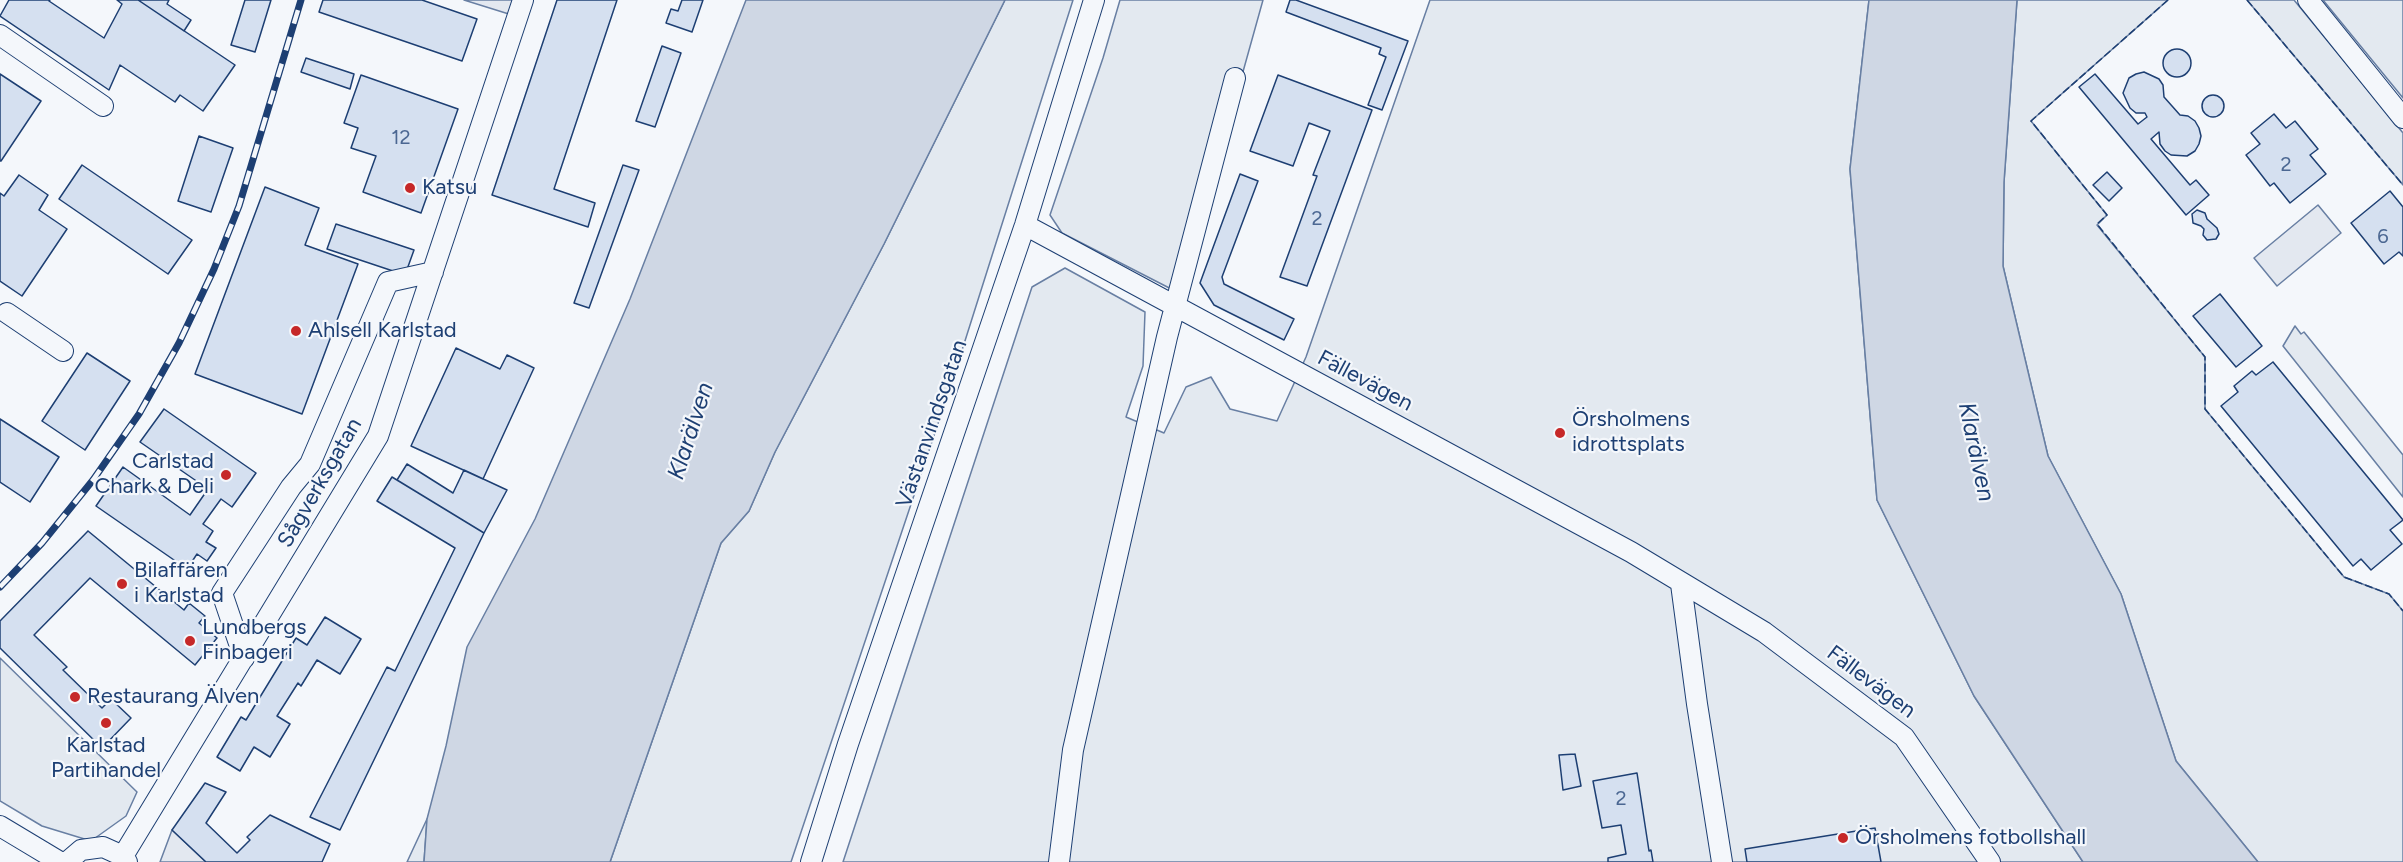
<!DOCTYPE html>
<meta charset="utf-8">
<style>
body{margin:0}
canvas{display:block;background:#f4f7fb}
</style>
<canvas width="2403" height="862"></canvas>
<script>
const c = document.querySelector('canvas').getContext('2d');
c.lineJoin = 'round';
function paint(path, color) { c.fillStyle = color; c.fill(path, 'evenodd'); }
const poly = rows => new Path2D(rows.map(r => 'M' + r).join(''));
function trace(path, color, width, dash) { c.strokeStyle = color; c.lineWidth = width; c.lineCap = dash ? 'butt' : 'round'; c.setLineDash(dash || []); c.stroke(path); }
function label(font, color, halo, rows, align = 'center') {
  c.font = font + ' Figtree,sans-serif'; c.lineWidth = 4.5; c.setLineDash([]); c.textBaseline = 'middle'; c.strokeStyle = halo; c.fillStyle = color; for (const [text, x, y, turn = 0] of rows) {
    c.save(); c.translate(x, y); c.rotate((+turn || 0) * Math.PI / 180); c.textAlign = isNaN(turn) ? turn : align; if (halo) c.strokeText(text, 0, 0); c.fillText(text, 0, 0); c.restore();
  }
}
const green = poly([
 [1005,0,1073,0,951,385,791,862,610,862,721,543,749,511,775,452,884,244,1005,0],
 [1120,0,1263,0,1181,294,1062,233,1050,215,1103,58,1120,0],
 [1430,0,1869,0,1850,169,1877,500,1974,696,2083,862,843,862,1032,287,1065,268,1145,312,1143,366,1126,417,1164,433,1186,387,1211,377,1230,409,1277,421,1306,357,1430,0],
 [2017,0,2168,0,2031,121,2107,215,2097,225,2205,357,2205,409,2344,577,2389,594,2403,611,2403,862,2258,862,2176,761,2121,594,2048,456,2003,266,2004,182,2017,0],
 [2247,0,2294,0,2403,133,2403,185,2247,0],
 [2323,0,2403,0,2403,98,2323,0],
 [2295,326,2301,334,2304,332,2403,455,2403,497,2283,346,2295,326],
 [0,658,137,792,126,816,91,841,42,826,0,801,0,658],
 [427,819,424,862,407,862,427,819]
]);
paint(green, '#e3e9f0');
trace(green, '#687fa3', 1.5);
const parking = poly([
 [464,0,517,0,512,15,464,0],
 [2318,205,2341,233,2277,286,2254,258,2318,205],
 [172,830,206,862,160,862,172,830]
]);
paint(parking, '#e3e8f0');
trace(parking, '#687fa3', 1.5);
const water = poly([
 [746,0,1005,0,884,244,775,452,749,511,721,543,610,862,424,862,427,819,446,746,467,647,535,519,630,299,746,0],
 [1869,0,2017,0,2004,182,2003,266,2048,456,2121,594,2176,761,2258,862,2083,862,1974,696,1877,500,1850,169,1869,0]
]);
paint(water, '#cfd7e4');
trace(water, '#687fa3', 1.5);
const building = poly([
 [9,0,50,0,49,1,104,38,122,4,117,0,138,0,235,65,203,111,180,95,175,102,120,65,109,90,0,16,9,0],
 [138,0,169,0,167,4,191,20,184,31,138,0],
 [245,0,271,0,255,52,231,45,245,0],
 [323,0,422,0,477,19,462,61,319,12,323,0],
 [557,0,617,0,554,189,595,203,588,227,492,195,557,0],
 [682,0,703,0,692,32,666,23,671,9,678,11,682,0],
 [1290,0,1296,0,1408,41,1382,110,1368,105,1386,57,1379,54,1381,48,1286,12,1290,0],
 [662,46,681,53,655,127,636,121,662,46],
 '2163 63a14 14 0 1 1 28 0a14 14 0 1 1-28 0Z',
 [306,58,354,74,350,89,301,72,306,58],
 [2144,72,2159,79,2163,85,2164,97,2180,115,2188,116,2195,121,2199,128,2201,136,2199,144,2195,151,2187,156,2171,155,2165,151,2160,144,2159,132,2151,139,2190,185,2196,180,2209,195,2186,215,2079,87,2095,74,2138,124,2147,117,2145,113,2136,113,2130,108,2123,93,2129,78,2136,74,2144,72],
 [0,74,41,101,1,161,0,161,0,74],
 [361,75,458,109,421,213,363,192,376,156,351,148,358,128,344,123,361,75],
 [1278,75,1372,110,1307,286,1280,277,1317,176,1313,175,1330,131,1309,123,1293,166,1250,151,1278,75],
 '2202 106a11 11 0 1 1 22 0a11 11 0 1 1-22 0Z',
 [2274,114,2286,128,2295,121,2318,149,2310,155,2326,174,2290,203,2274,183,2270,186,2246,155,2260,144,2251,133,2274,114],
 [199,136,233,148,211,212,178,201,199,136],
 [82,165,192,240,168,274,59,199,82,165],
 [623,165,639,170,589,308,574,303,623,165],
 [2107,172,2122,188,2109,201,2093,185,2107,172],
 [1240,174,1258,181,1222,277,1224,284,1294,319,1284,340,1214,305,1200,283,1240,174],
 [19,175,48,195,39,210,67,229,22,296,0,281,0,193,4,196,19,175],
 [265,187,319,208,305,245,358,264,302,414,195,374,265,187],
 [2390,191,2403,207,2403,256,2399,252,2384,264,2351,223,2390,191],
 [2197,210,2205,213,2207,219,2217,228,2219,234,2216,239,2207,240,2203,235,2204,229,2201,226,2193,223,2192,214,2197,210],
 [336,224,414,250,405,275,327,249,336,224],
 [2220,294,2262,346,2236,367,2193,316,2220,294],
 [456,348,500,369,507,355,534,368,483,479,411,446,456,348],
 [87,353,130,381,85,450,42,421,87,353],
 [2273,362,2403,520,2390,530,2402,544,2371,570,2361,559,2353,566,2221,406,2238,392,2234,386,2252,371,2256,375,2273,362],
 [164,409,256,473,232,507,221,499,203,524,213,531,206,542,216,548,207,561,197,554,187,569,96,506,123,467,190,515,208,489,140,442,164,409],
 [0,419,59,457,30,502,0,482,0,419],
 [407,464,453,493,464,470,507,490,484,533,397,480,407,464],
 [392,477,484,533,340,830,310,817,387,667,395,671,455,548,377,501,392,477],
 [88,531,184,610,189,603,205,616,199,623,217,638,195,665,90,578,34,635,67,667,63,670,102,708,111,699,131,718,102,748,0,648,0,621,88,531],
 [325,617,361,639,340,674,317,660,301,686,298,683,277,716,290,724,270,757,254,747,240,771,217,757,241,717,246,720,296,638,307,645,325,617],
 [1575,754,1581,786,1563,790,1559,755,1575,754],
 [1637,773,1649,851,1651,850,1653,862,1608,862,1608,858,1626,854,1621,825,1602,828,1593,781,1637,773],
 [205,783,226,792,206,823,237,853,250,840,247,837,270,815,330,844,322,862,206,862,172,830,205,783],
 [1875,828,1881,862,1747,862,1745,849,1875,828]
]);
paint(building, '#d5e0f0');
trace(building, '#1d3f73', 1.5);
const minor = poly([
 [2308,0,2403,118],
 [0,35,103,106],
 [1025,225,1631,552,1764,632,1904,737,1990,862],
 [7,313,63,351],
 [1681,584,1697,704,1722,862],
 [244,658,222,593,291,487,310,464,388,282,433,272],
 [0,826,60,862],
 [123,856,378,436,523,0],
 [67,862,81,850,103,847,123,856,127,862],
 [811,862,848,744,1025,225,1094,0],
 [1059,862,1073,750,1167,337,1235,78]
]);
trace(minor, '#1d3f73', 22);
trace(minor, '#f4f7fb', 20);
const rail = poly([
 [0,587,42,543,93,480,139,414,179,343,214,269,239,206,301,0]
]);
trace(rail, '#1d3f73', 7);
trace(rail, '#f4f7fb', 4.5, [14]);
trace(poly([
 [2168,0,2031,121,2107,215,2097,224,2205,357,2205,409,2344,577,2389,594,2403,611],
 [2247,0,2403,185]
]), '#1d3f73', 1.5, [8, 3]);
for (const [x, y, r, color] of [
 [410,188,6,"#c62828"],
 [296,331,6,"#c62828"],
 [1560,433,6,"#c62828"],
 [226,475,6,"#c62828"],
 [122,584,6,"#c62828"],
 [190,641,6,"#c62828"],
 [75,697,6,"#c62828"],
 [106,723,6,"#c62828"],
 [1843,838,6,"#c62828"]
]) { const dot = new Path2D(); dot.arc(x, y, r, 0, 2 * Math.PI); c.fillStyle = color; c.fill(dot); trace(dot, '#f4f7fb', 2); }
label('20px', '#4b6792', null, [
 ["12",401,138],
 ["2",2286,165],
 ["2",1317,219],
 ["6",2383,237],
 ["2",1621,799]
]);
label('22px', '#1d3f73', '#f4f7fb', [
 ["Katsu",422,188],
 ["Ahlsell Karlstad",308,331],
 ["Örsholmens",1572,420],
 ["idrottsplats",1572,445],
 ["Carlstad",214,462,"right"],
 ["Chark & Deli",214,487,"right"],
 ["Bilaffären",134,571],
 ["i Karlstad",134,596],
 ["Lundbergs",202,628],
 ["Finbageri",202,653],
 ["Restaurang Älven",87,697],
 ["Karlstad",106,746,"center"],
 ["Partihandel",106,771,"center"],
 ["Örsholmens fotbollshall",1855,838]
], 'left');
label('22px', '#1d3f73', '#f4f7fb', [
 ["Fällevägen",1365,381,28],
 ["Västanvindsgatan",932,424,-71],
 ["Sågverksgatan",320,483,-60],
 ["Fällevägen",1871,682,37]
]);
label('italic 24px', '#1d3f73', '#f4f7fb', [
 ["Klarälven",691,431,-72],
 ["Klarälven",1976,452,78]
]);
</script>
